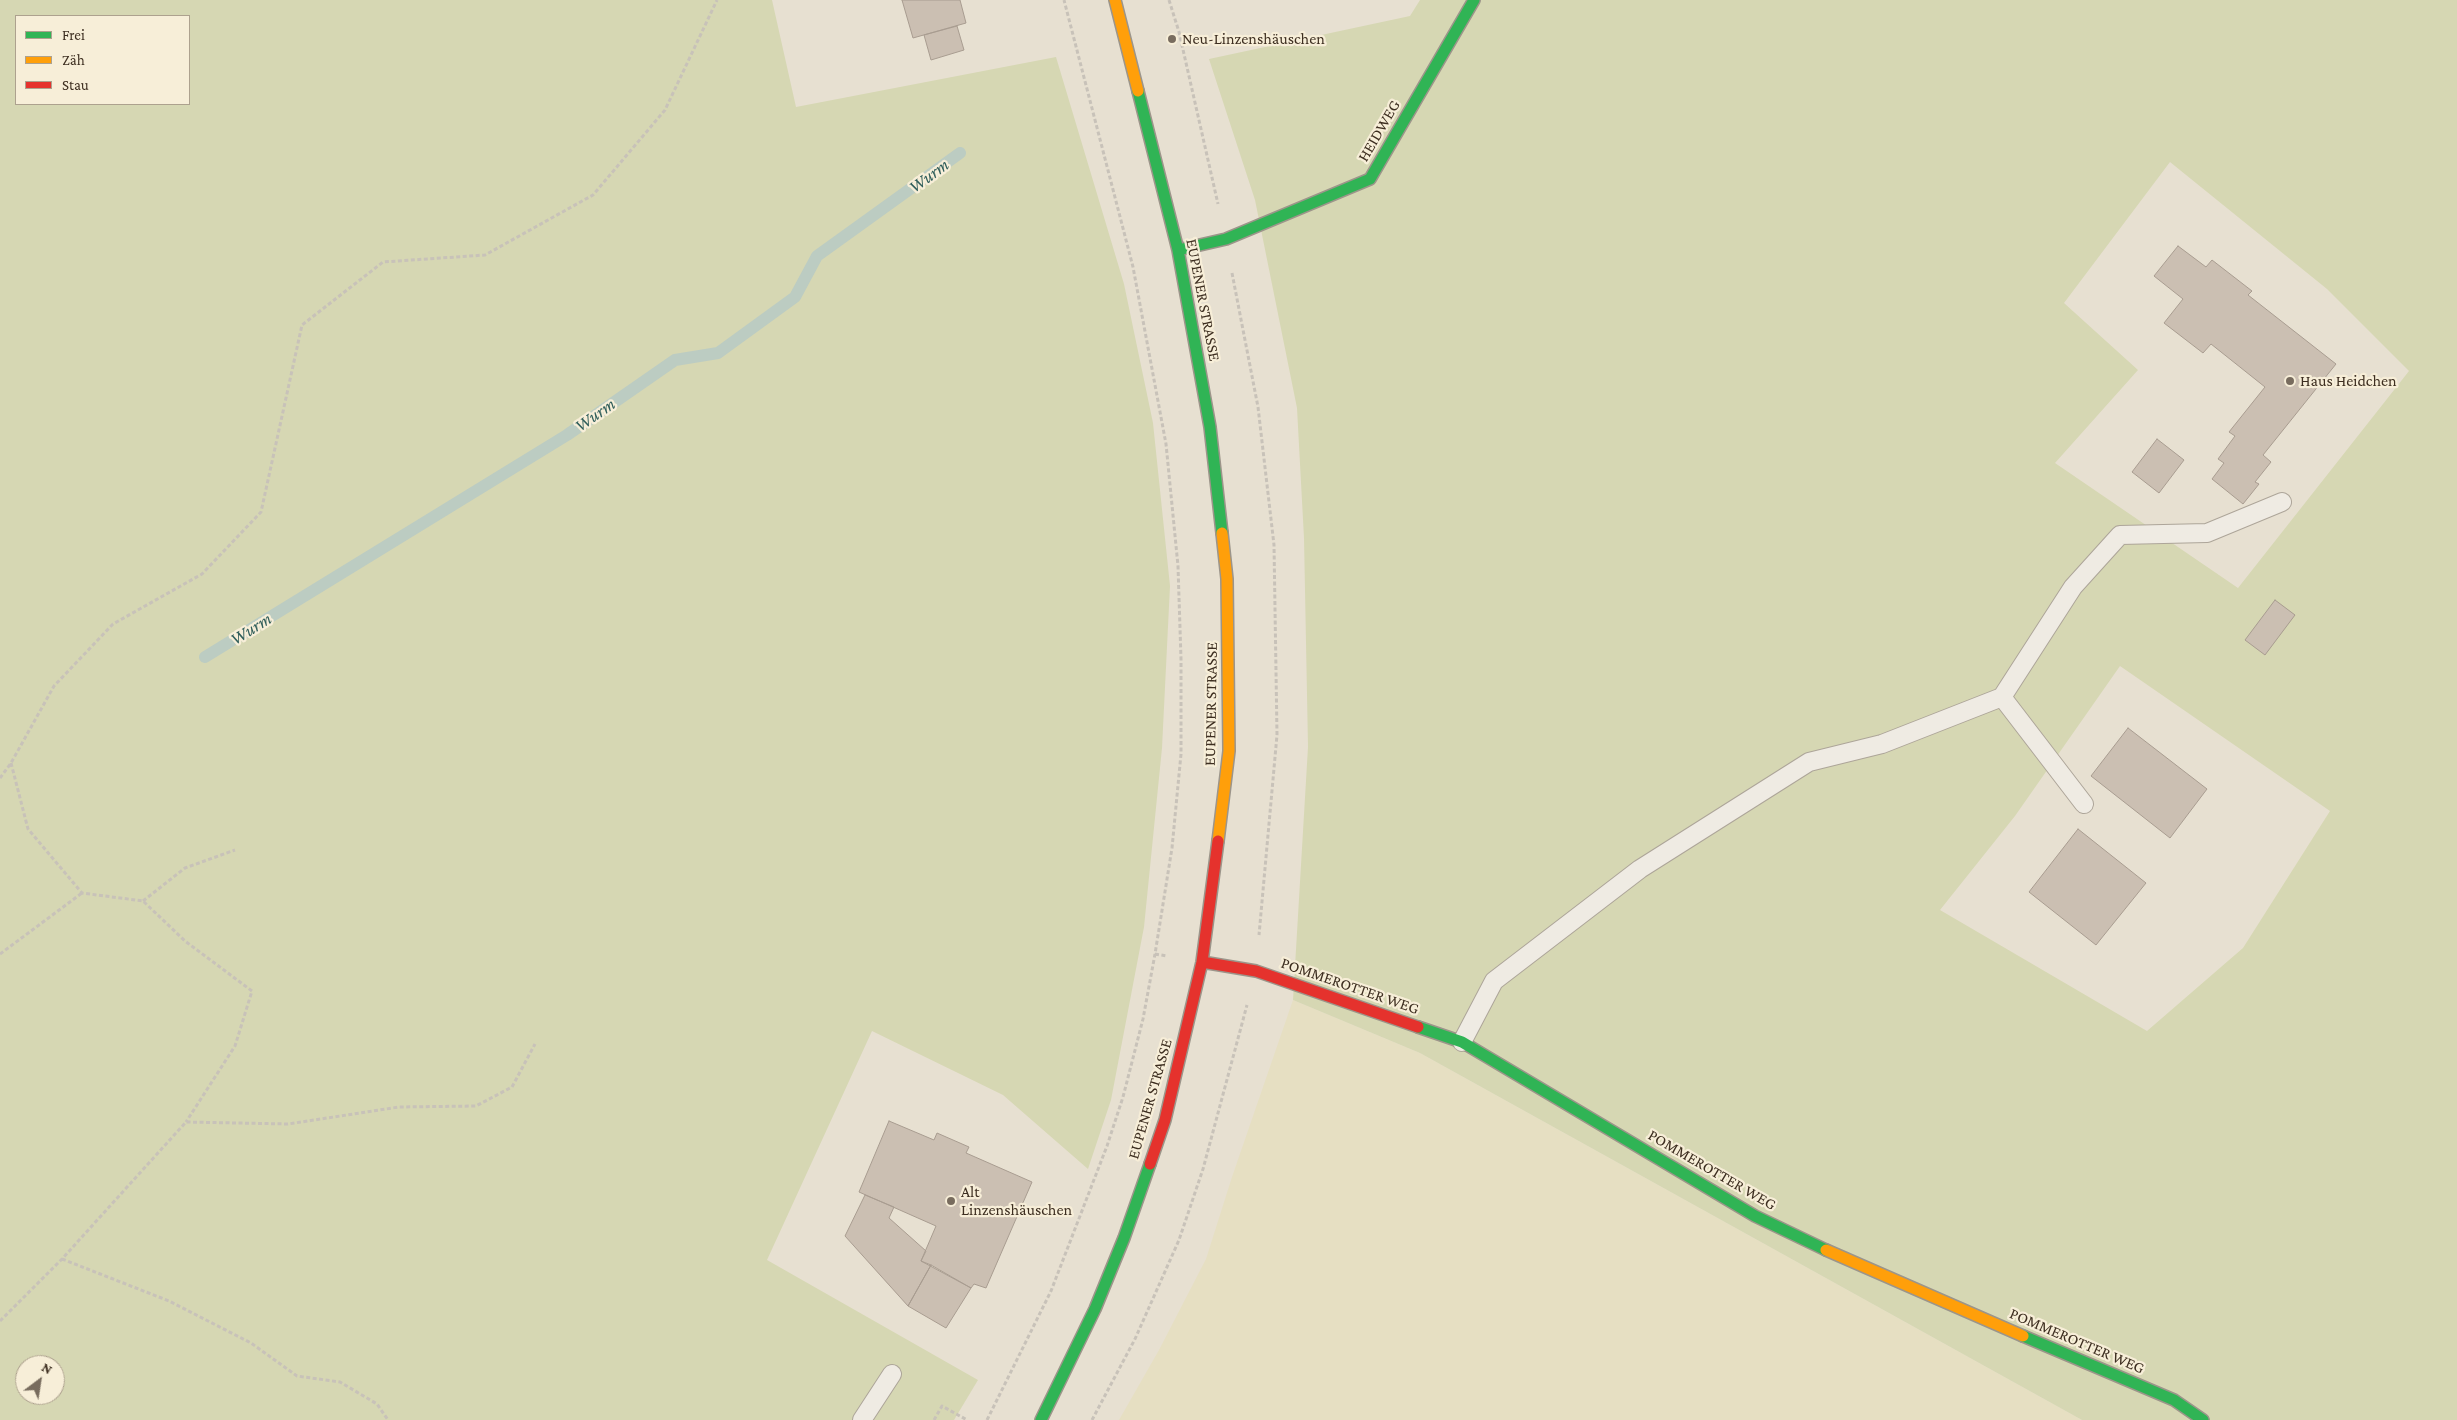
<!DOCTYPE html>
<meta charset="utf-8">
<style>
body{margin:0}
#map{position:relative;width:2457px;height:1420px;overflow:hidden;background:#e7e0d1;font-family:"Crimson Pro",serif}
canvas{display:block}
.legend{position:absolute;left:15px;top:15px;width:175px;height:90px;box-sizing:border-box;background:#f7eed8;border:1px solid #ada18e;margin:0;padding:6px 9px;list-style:none;font-size:15px;color:#3d2e20}
.legend li{display:flex;align-items:center;gap:10px;height:25px}
.legend b{width:25px;border:1px solid #ada18e}
.north{position:absolute;left:15px;top:1355px;width:50px;height:50px;box-sizing:border-box;background:#f7eed8;border:1px solid #ada18e;border-radius:50%;rotate:31deg;font-size:14px;font-weight:700;line-height:20px;text-align:center;color:#3d2e20}
.north::after{content:'';display:block;margin:auto;width:18px;height:22px;background:#786c5e;clip-path:polygon(50% 0,100% 100%,50% 72%,0 100%)}
</style>
<div id="map">
<canvas width="2457" height="1420"></canvas>
<ul class="legend">
<li><b style="height:6px;background:#30b455"></b>Frei</li>
<li><b style="height:6px;background:#ff9f0a"></b>Zäh</li>
<li><b style="height:6px;background:#e5322d"></b>Stau</li>
</ul>
<div class="north">N</div>
</div>
<script>
const c = document.querySelector('canvas').getContext('2d');
c.lineJoin = 'round';
function paint(path, color) { c.fillStyle = color; c.fill(path, 'evenodd'); }
const poly = rows => new Path2D(rows.map(r => 'M' + r).join(''));
function trace(path, color, width, dash) { c.strokeStyle = color; c.lineWidth = width; c.lineCap = dash ? 'butt' : 'round'; c.setLineDash(dash || []); c.stroke(path); }
function label(font, color, halo, rows, align = 'center') {
  c.font = font + ' "Crimson Pro",serif'; c.lineWidth = 4.5; c.setLineDash([]); c.textBaseline = 'middle'; c.strokeStyle = halo; c.fillStyle = color; for (const [text, x, y, turn = 0] of rows) {
    c.save(); c.translate(x, y); c.rotate((+turn || 0) * Math.PI / 180); c.textAlign = isNaN(turn) ? turn : align; if (halo) c.strokeText(text, 0, 0); c.fillText(text, 0, 0); c.restore();
  }
}
paint(poly([
 [1293,1000,1420,1053,2082,1420,1119,1420,1159,1350,1206,1259,1232,1177]
]), '#e6dfc2');
paint(poly([
 [0,0,772,0,796,107,1056,57,1124,284,1153,423,1170,586,1162,748,1144,927,1111,1100,1088,1169,1003,1095,872,1031,767,1260,978,1380,954,1420,0,1420],
 [16,16,189,16,189,104,16,104],
 [25,1365,55,1365,55,1395,25,1395],
 [1420,0,2457,0,2457,1420,2082,1420,1420,1053,1293,1000,1308,747,1304,538,1297,408,1255,200,1209,59,1410,16],
 [2170,162,2327,289,2409,371,2238,588,2055,463,2138,370,2064,303],
 [2120,666,2330,811,2243,948,2147,1031,1940,910,2015,816]
]), '#d6d7b3');
trace(poly([
 [205,657,567,435,675,360,718,353,795,297,817,256,960,153]
]), '#bcccc2', 12);
const building = poly([
 [902,0,960,0,966,23,913,38,902,0],
 [957,26,964,50,931,60,924,35,957,26],
 [2178,246,2206,267,2212,260,2252,291,2248,295,2336,364,2263,455,2271,462,2255,482,2259,484,2243,504,2212,479,2224,463,2218,459,2235,436,2229,432,2265,387,2211,344,2203,353,2164,323,2183,299,2154,276,2178,246],
 [2157,439,2184,460,2159,493,2132,472,2157,439],
 [2275,600,2295,615,2265,655,2245,640,2275,600],
 [2128,728,2207,789,2170,838,2091,776,2128,728],
 [2078,829,2146,883,2096,945,2029,892,2078,829],
 [889,1121,934,1140,937,1133,969,1147,966,1153,1032,1182,986,1288,974,1284,971,1288,921,1261,936,1226,859,1192,889,1121],
 [865,1195,894,1207,889,1218,926,1251,921,1261,931,1265,908,1306,845,1236,865,1195],
 [931,1265,971,1288,946,1328,908,1306,931,1265]
]);
paint(building, '#cbbfb2');
trace(building, '#a89c90', 1);
const lane = poly([
 [2084,804,2002,697,2073,587,2120,535,2207,533,2282,502],
 [1462,1042,1494,981,1640,869,1809,762,1882,744,2002,697],
 [862,1420,892,1374]
]);
const fast = poly([
 [1138,91,1178,250,1210,427,1222,533],
 [1178,250,1226,239,1370,179,1474,0],
 [1418,1027,1462,1042,1755,1216,1826,1250],
 [2023,1336,2174,1400,2203,1420],
 [1041,1420,1095,1309,1124,1238,1150,1164]
]);
const slow = poly([
 [1115,0,1138,91],
 [1218,841,1229,751,1227,579,1222,533],
 [1826,1250,2023,1336]
]);
const jam = poly([
 [1202,962,1256,971,1418,1027],
 [1150,1164,1165,1120,1202,962,1218,841]
]);
trace(lane, '#ada599', 20);
trace(fast, '#9c958a', 14);
trace(slow, '#9c958a', 14);
trace(jam, '#9c958a', 14);
trace(poly([
 [1169,0,1179,32,1218,204],
 [1232,273,1258,407,1274,545,1277,735,1259,935],
 [11,763,28,829,82,893,143,901,185,941,252,991,235,1046,186,1122],
 [0,778,11,763,54,686,113,624,202,574,261,512,302,325,383,262,485,255,593,195,665,110,717,0],
 [143,901,185,868,235,850],
 [0,954,82,893],
 [1155,954,1167,956],
 [62,1259,169,1301,251,1343,297,1376,340,1382,377,1404,388,1420],
 [0,1321,62,1259,186,1122,288,1124,399,1107,476,1106,512,1087,535,1044],
 [934,1420,942,1406,967,1420],
 [987,1420,1051,1291,1107,1146,1123,1097,1143,1019,1155,954,1172,848,1181,754,1181,659,1178,566,1166,444,1133,267,1064,0],
 [1092,1420,1135,1339,1179,1240,1203,1169,1247,1005]
]), '#c8c2b9', 3, [4, 2.5]);
trace(lane, '#efebe3', 18);
trace(fast, '#30b455', 11);
trace(slow, '#ff9f0a', 11);
trace(jam, '#e5322d', 11);
for (const [x, y, r, color] of [
 [1172,39,5,"#786c5e"],
 [2290,381,5,"#786c5e"],
 [951,1201,5,"#786c5e"]
]) { const dot = new Path2D(); dot.arc(x, y, r, 0, 2 * Math.PI); c.fillStyle = color; c.fill(dot); trace(dot, '#f7eed8', 2); }
label('16px', '#3d2e20', '#f7eed8', [
 ["Neu-Linzenshäuschen",1182,39],
 ["Haus Heidchen",2300,381],
 ["Alt",961,1192],
 ["Linzenshäuschen",961,1210]
], 'left');
label('16px', '#3d2e20', '#f7eed8', [
 ["HEIDWEG",1379,131,-60],
 ["EUPENER STRASSE",1203,300,79],
 ["EUPENER STRASSE",1211,704,-89],
 ["POMMEROTTER WEG",1350,986,19],
 ["EUPENER STRASSE",1150,1099,-74],
 ["POMMEROTTER WEG",1712,1170,30],
 ["POMMEROTTER WEG",2077,1341,23]
]);
label('italic 18px', '#2f5d5a', '#f7eed8', [
 ["Wurm",929,176,-36],
 ["Wurm",595,415,-35],
 ["Wurm",251,629,-32]
]);
</script>
